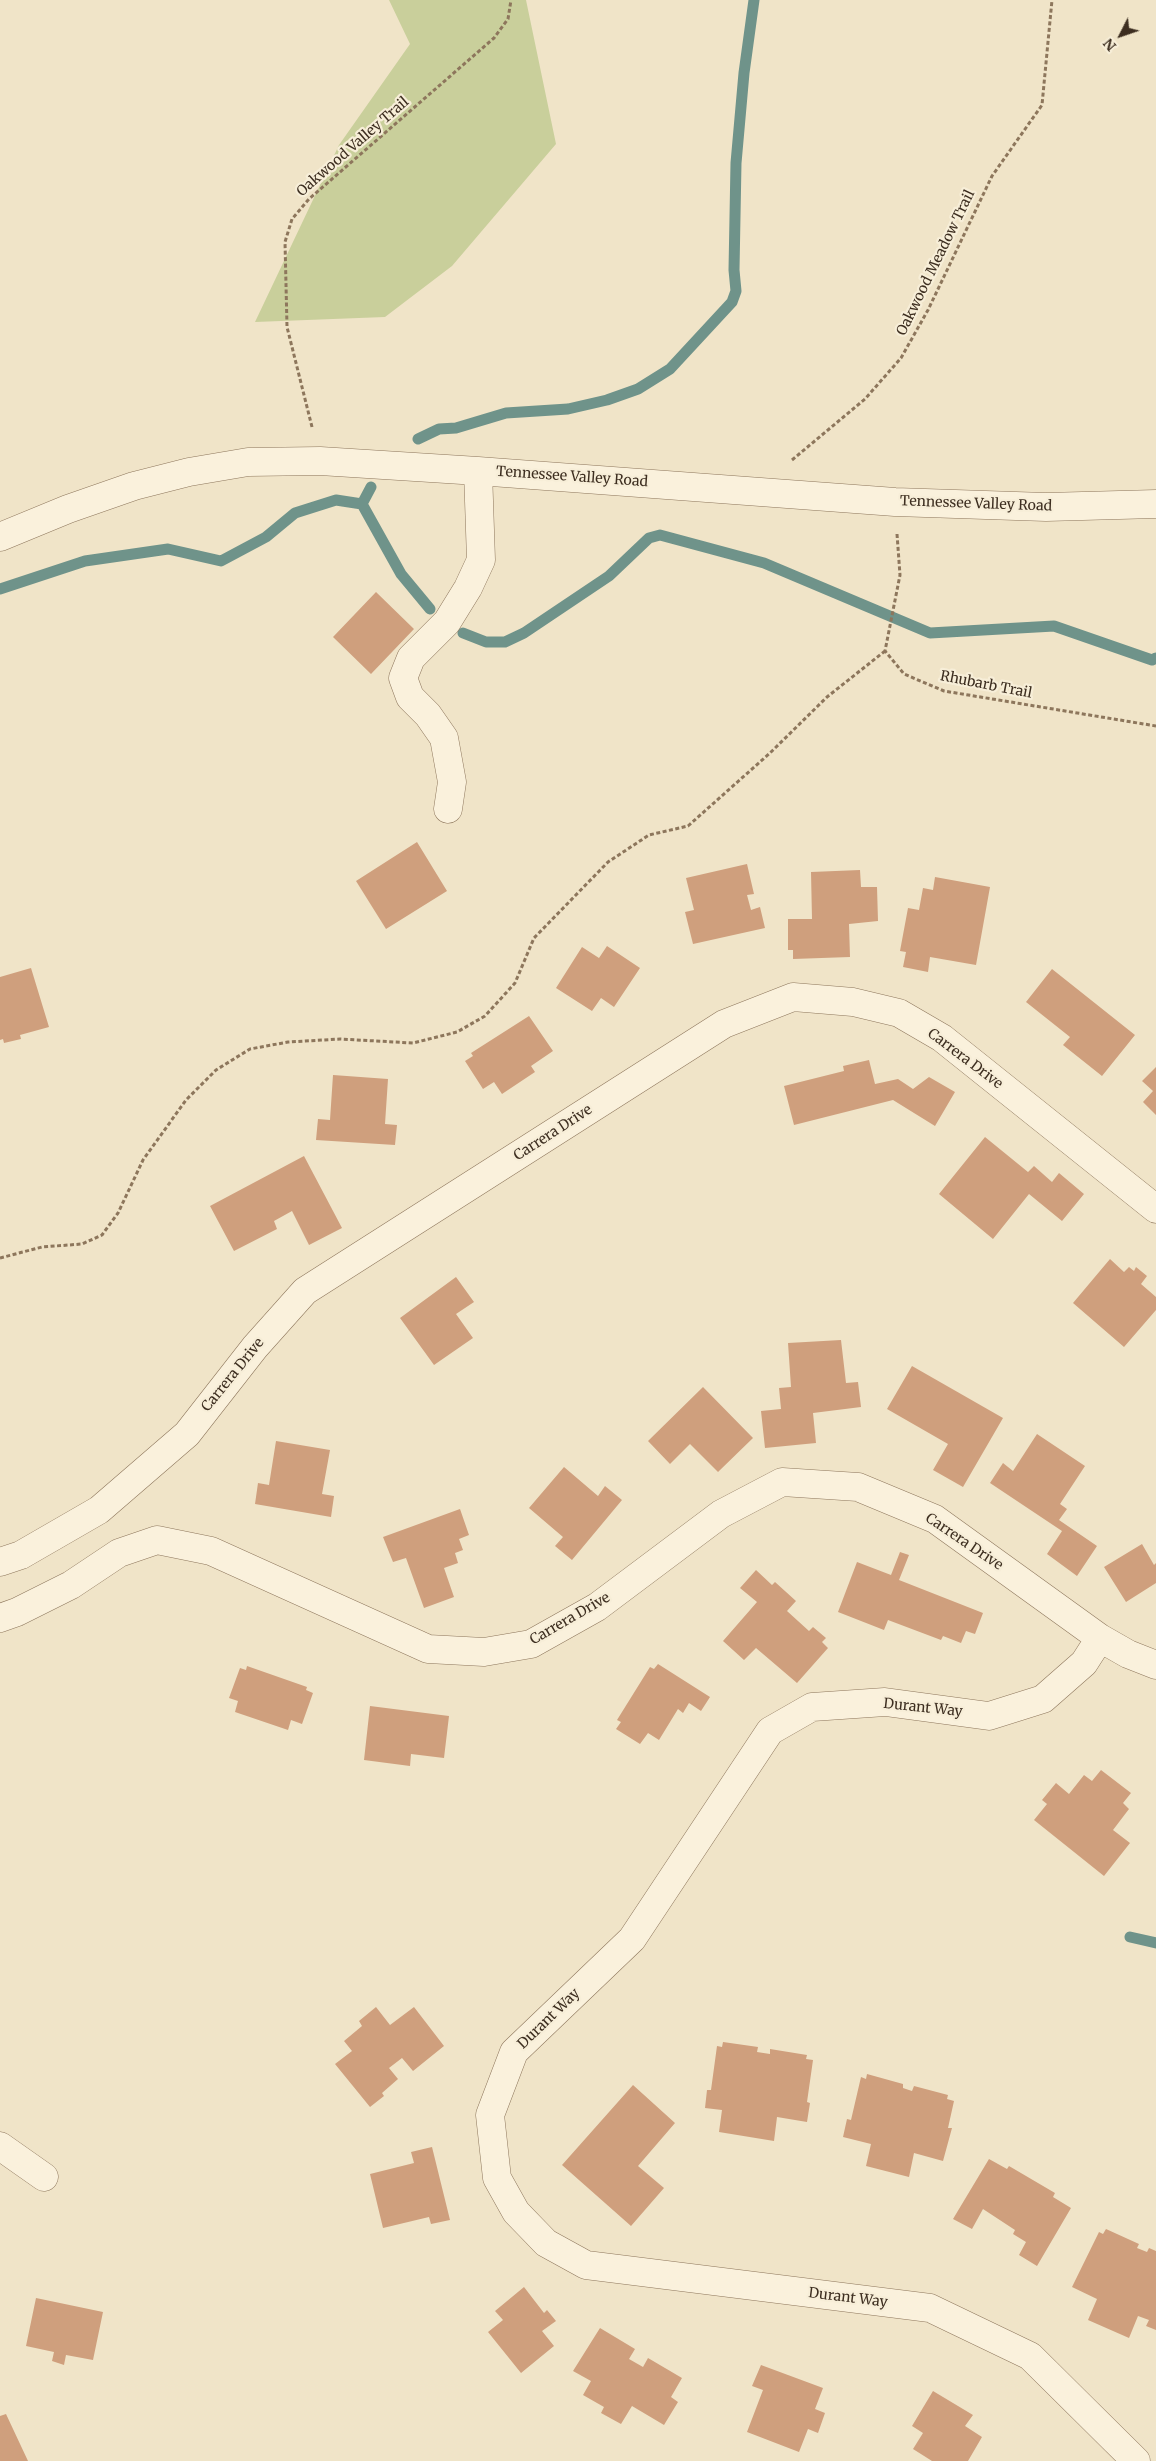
<!DOCTYPE html>
<style>
body{margin:0}
#map{position:relative;width:1156px;height:2461px;overflow:hidden;background:#f0e4c8;font-family:Merriweather,serif}
canvas{display:block}
.north{position:absolute;left:1096px;top:10px;width:50px;height:50px;-webkit-text-stroke:4px #f7eed8;paint-order:stroke;rotate:229deg;font-size:14px;font-weight:700;line-height:20px;text-align:center;color:#3d2e20}
.north::after{content:'';display:block;margin:auto;width:18px;height:22px;background:#3d2e20;clip-path:polygon(50% 0,100% 100%,50% 72%,0 100%)}
</style>
<div id="map">
<canvas width="1156" height="2461"></canvas>
<div class="north">N</div>
</div>
<script>
const c = document.querySelector('canvas').getContext('2d');
c.lineJoin = 'round';
function paint(path, color) { c.fillStyle = color; c.fill(path, 'evenodd'); }
const poly = rows => new Path2D(rows.map(r => 'M' + r).join(''));
function trace(path, color, width, dash) { c.strokeStyle = color; c.lineWidth = width; c.lineCap = dash ? 'butt' : 'round'; c.setLineDash(dash || []); c.stroke(path); }
function label(font, color, halo, rows, align = 'center') {
  c.font = font + ' Merriweather,serif'; c.lineWidth = 4.5; c.setLineDash([]); c.textBaseline = 'middle'; c.strokeStyle = halo; c.fillStyle = color; for (const [text, x, y, turn = 0] of rows) {
    c.save(); c.translate(x, y); c.rotate((+turn || 0) * Math.PI / 180); c.textAlign = isNaN(turn) ? turn : align; if (halo) c.strokeText(text, 0, 0); c.fillText(text, 0, 0); c.restore();
  }
}
paint(poly([
 [389,0,526,0,556,144,452,266,385,317,255,322,339,145,410,44]
]), '#c9cf9b');
trace(poly([
 [418,439,439,429,456,428,506,413,568,409,607,400,638,389,670,369,732,302,736,291,734,270,736,163,744,73,754,0],
 [362,504,371,487],
 [0,589,85,561,168,549,221,561,266,537,295,513,336,500,362,504,401,574,430,609],
 [463,633,486,642,505,642,524,633,609,576,649,538,660,535,764,563,930,633,1054,626,1152,660,1156,658],
 [1130,1937,1156,1943]
]), '#6f938a', 11);
paint(poly([
 [376,592,414,629,371,674,333,637],
 [417,842,447,891,386,929,356,881],
 [747,864,754,894,747,895,751,910,760,907,765,928,693,944,685,912,694,910,686,878],
 [860,870,861,887,877,887,878,921,849,924,850,957,793,959,793,950,788,950,788,919,812,919,811,872],
 [935,877,990,887,976,965,930,957,928,972,903,967,906,952,900,951,908,908,919,910,923,888,933,890],
 [607,946,640,968,614,1007,601,998,592,1011,556,988,582,947,599,958],
 [31,968,49,1027,20,1035,21,1039,4,1043,3,1039,0,1040,0,977],
 [1052,969,1135,1035,1102,1076,1063,1045,1070,1037,1026,1002],
 [529,1016,553,1051,531,1066,535,1072,502,1094,494,1082,483,1089,465,1061,473,1056,471,1053],
 [869,1060,875,1084,898,1079,913,1089,929,1077,955,1092,935,1126,893,1100,794,1125,784,1086,844,1071,843,1066],
 [1156,1067,1156,1115,1143,1102,1153,1091,1142,1081],
 [333,1075,388,1079,385,1124,397,1125,395,1145,316,1140,318,1119,330,1120],
 [985,1137,1028,1172,1034,1166,1052,1182,1059,1173,1084,1194,1062,1221,1029,1194,993,1239,939,1194],
 [304,1156,342,1228,309,1245,292,1211,274,1221,277,1229,234,1251,210,1206],
 [1110,1259,1124,1272,1129,1267,1134,1271,1136,1267,1147,1276,1141,1284,1156,1297,1156,1310,1124,1347,1073,1303],
 [456,1277,474,1302,456,1314,473,1338,434,1365,400,1318],
 [841,1340,846,1383,858,1382,861,1407,813,1413,816,1443,765,1448,761,1411,781,1409,779,1388,791,1387,788,1343],
 [912,1366,1003,1418,963,1487,933,1470,948,1444,887,1409],
 [703,1387,753,1438,718,1472,690,1444,670,1464,648,1441],
 [1037,1434,1085,1466,1060,1504,1067,1509,1059,1520,1097,1546,1077,1576,1047,1554,1062,1531,990,1483,1003,1463,1013,1471],
 [276,1441,330,1450,322,1494,334,1496,331,1517,255,1504,258,1483,269,1485],
 [564,1467,598,1496,605,1486,622,1500,572,1560,555,1546,563,1537,529,1508],
 [460,1509,469,1535,459,1539,463,1550,455,1553,458,1563,444,1568,454,1597,424,1608,406,1558,393,1562,383,1537],
 [1142,1544,1154,1565,1156,1563,1156,1583,1126,1602,1104,1567],
 [900,1552,909,1555,899,1580,983,1613,975,1634,966,1631,961,1643,943,1636,941,1640,888,1620,884,1630,838,1612,857,1562,891,1575],
 [756,1570,772,1585,775,1582,796,1601,787,1611,809,1631,813,1627,826,1638,822,1642,828,1648,797,1683,756,1648,744,1660,723,1641,757,1602,740,1588],
 [658,1664,710,1697,701,1711,689,1703,683,1713,678,1709,659,1740,648,1733,640,1744,616,1729,621,1722,617,1720,650,1667,654,1669],
 [247,1666,307,1687,306,1690,313,1693,302,1724,291,1720,288,1730,235,1712,238,1701,229,1698,240,1668,246,1670],
 [370,1706,449,1716,444,1758,411,1754,410,1766,364,1760],
 [1101,1770,1131,1793,1123,1803,1129,1809,1113,1830,1130,1843,1104,1876,1034,1820,1047,1804,1042,1800,1056,1783,1069,1794,1084,1775,1092,1781],
 [376,2007,390,2025,414,2007,444,2046,413,2071,402,2058,389,2068,398,2079,382,2093,384,2096,370,2107,335,2064,352,2051,344,2041,362,2026,359,2021],
 [723,2042,758,2047,757,2052,770,2054,770,2049,807,2055,806,2059,813,2060,807,2102,810,2103,807,2122,777,2117,774,2141,719,2132,722,2110,705,2108,707,2090,711,2090,717,2046,722,2047],
 [867,2074,903,2084,903,2088,912,2091,914,2086,948,2095,947,2099,954,2101,948,2128,952,2128,943,2161,914,2153,909,2177,866,2166,871,2144,843,2137,847,2119,851,2120,861,2077,866,2079],
 [633,2085,675,2123,638,2166,664,2188,631,2226,562,2165],
 [432,2147,450,2220,431,2224,429,2217,383,2228,370,2174,414,2163,411,2152],
 [989,2159,1007,2169,1009,2166,1055,2193,1053,2197,1071,2208,1037,2266,1019,2255,1026,2242,1013,2234,1015,2230,983,2209,972,2229,953,2219],
 [1106,2229,1139,2244,1137,2248,1147,2252,1149,2248,1156,2251,1156,2330,1146,2326,1149,2320,1138,2316,1129,2338,1088,2320,1097,2299,1072,2287,1099,2232,1103,2234],
 [524,2287,544,2313,547,2310,556,2321,542,2331,554,2346,521,2373,488,2332,503,2320,495,2311],
 [36,2298,103,2312,93,2360,66,2355,64,2365,52,2361,54,2352,26,2346],
 [600,2328,635,2349,629,2359,643,2367,648,2358,682,2378,671,2397,678,2402,664,2425,632,2406,621,2424,601,2413,604,2407,583,2395,591,2381,573,2371],
 [761,2365,823,2388,815,2409,825,2413,818,2433,808,2429,799,2452,747,2432,763,2390,752,2386],
 [933,2391,973,2415,965,2426,982,2437,968,2461,932,2461,913,2449,923,2433,912,2426],
 [6,2414,28,2461,0,2461,0,2416]
]), '#cf9f7d');
const minor = poly([
 [0,537,68,509,134,486,189,472,248,462,320,461,478,471,895,502,1046,507,1156,504],
 [448,809,452,782,444,738,428,715,410,697,403,678,411,658,447,622,468,588,481,560,478,471],
 [0,1562,21,1555,99,1510,187,1434,255,1347,305,1291,724,1024,793,997,853,1002,899,1013,942,1038,1156,1209],
 [0,1618,17,1612,71,1585,119,1553,157,1540,211,1551,428,1649,484,1652,531,1644,597,1607,721,1514,782,1482,858,1487,935,1519,1100,1638,1128,1654,1156,1665],
 [1100,1638,1084,1663,1043,1699,989,1716,885,1702,812,1707,770,1731,632,1939,514,2052,490,2115,497,2178,516,2212,546,2243,586,2265,930,2308,1030,2356,1136,2461],
 [0,2146,44,2177]
]);
trace(minor, '#8d765c', 29);
trace(poly([
 [312,427,287,327,285,242,292,219,309,199,494,38,508,19,511,0],
 [792,460,865,399,901,358,928,310,992,176,1042,105,1052,0],
 [897,534,900,575,885,651,904,674,944,691,1156,726],
 [0,1258,42,1247,82,1244,102,1235,118,1213,143,1160,186,1100,216,1070,250,1049,288,1042,340,1039,413,1043,457,1032,485,1016,515,983,534,938,608,862,649,835,688,826,770,753,827,697,885,651]
]), '#8d765c', 3, [4, 2.5]);
trace(minor, '#faf1dc', 28);
label('14px', '#3d2e20', '#f7eed8', [
 ["Oakwood Valley Trail",353,147,-41],
 ["Oakwood Meadow Trail",936,263,-64],
 ["Tennessee Valley Road",572,477,4],
 ["Tennessee Valley Road",976,504,2],
 ["Rhubarb Trail",986,685,11],
 ["Carrera Drive",965,1059,37],
 ["Carrera Drive",553,1133,-33],
 ["Carrera Drive",233,1375,-51],
 ["Carrera Drive",964,1542,34],
 ["Carrera Drive",570,1619,-30],
 ["Durant Way",923,1708,6],
 ["Durant Way",549,2019,-44],
 ["Durant Way",848,2298,7]
]);
</script>
